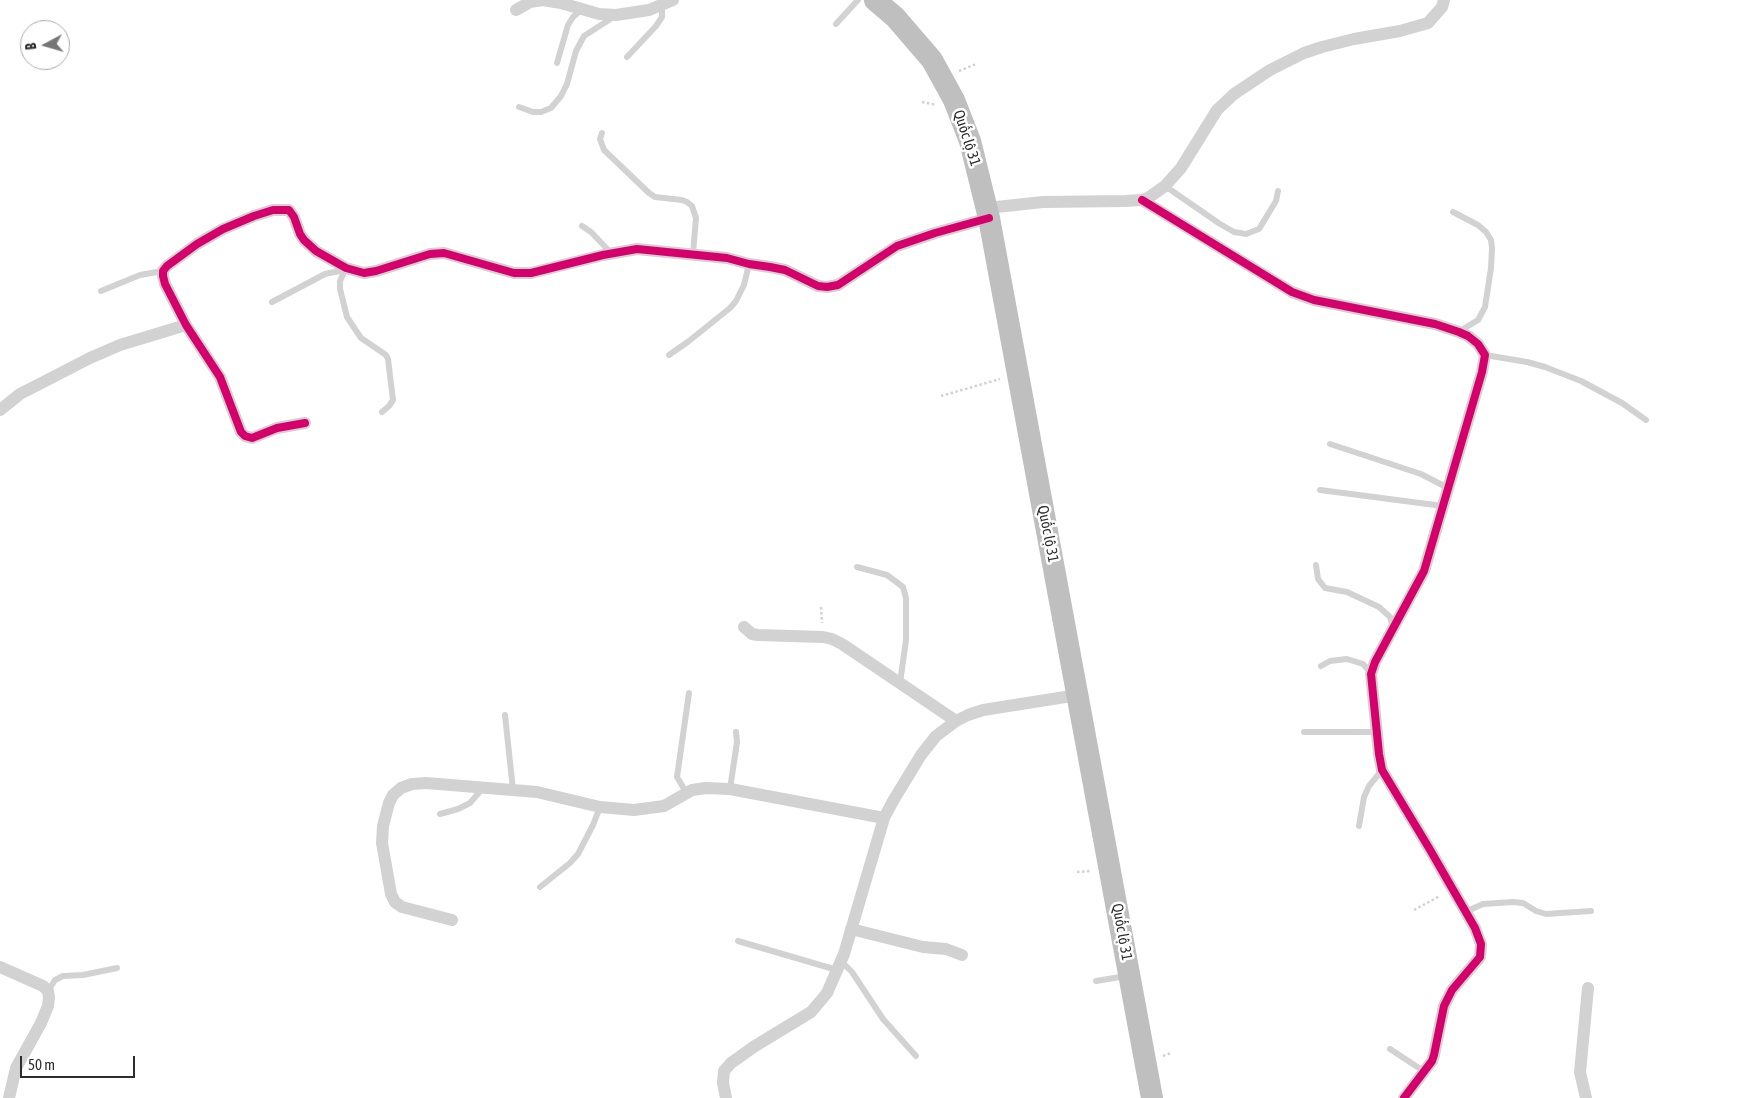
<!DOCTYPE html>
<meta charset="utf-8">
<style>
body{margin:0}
#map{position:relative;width:1755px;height:1098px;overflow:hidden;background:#fff;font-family:"Asap Condensed",sans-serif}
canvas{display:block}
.north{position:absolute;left:20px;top:20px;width:50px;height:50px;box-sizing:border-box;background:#fff;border:1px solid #ababab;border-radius:50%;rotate:264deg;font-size:14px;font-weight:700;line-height:20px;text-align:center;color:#2d2d2d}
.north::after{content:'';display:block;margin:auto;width:18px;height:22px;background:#767676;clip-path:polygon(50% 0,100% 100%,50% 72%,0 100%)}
.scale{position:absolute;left:20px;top:1056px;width:115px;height:22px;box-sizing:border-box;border:2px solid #2d2d2d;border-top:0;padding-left:6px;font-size:15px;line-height:18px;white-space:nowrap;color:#2d2d2d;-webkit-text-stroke:4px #fff;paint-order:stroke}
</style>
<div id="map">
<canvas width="1755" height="1098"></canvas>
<div class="north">B</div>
<div class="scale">50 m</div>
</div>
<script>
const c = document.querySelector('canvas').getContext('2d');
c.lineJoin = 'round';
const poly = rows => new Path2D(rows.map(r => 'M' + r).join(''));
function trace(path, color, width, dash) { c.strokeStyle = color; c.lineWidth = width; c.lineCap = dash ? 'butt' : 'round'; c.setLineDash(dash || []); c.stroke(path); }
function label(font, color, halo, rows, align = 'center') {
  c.font = font + ' "Asap Condensed",sans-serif'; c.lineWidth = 5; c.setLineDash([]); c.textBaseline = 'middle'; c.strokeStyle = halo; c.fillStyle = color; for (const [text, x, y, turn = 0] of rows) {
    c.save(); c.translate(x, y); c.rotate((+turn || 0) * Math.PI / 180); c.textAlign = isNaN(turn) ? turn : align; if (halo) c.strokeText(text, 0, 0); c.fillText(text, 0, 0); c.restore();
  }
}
trace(poly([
 [959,71,976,64],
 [922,102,936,105],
 [941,396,1000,379],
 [821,607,822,623],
 [1077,872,1091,871],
 [1414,910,1440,896],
 [1163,1056,1171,1053]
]), '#d2d2d2', 2.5, [2.5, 2.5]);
trace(poly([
 [836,24,858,0],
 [627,57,656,26,662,17,662,6],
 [557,63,568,25,573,17,581,10],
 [519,107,533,112,541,112,551,108,561,96,567,84,576,51,584,36,615,16],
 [602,133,600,139,604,150,649,193,655,197,682,200,687,202,692,206,696,218,693,254],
 [1165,186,1220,224,1234,232,1246,234,1259,229,1276,201,1278,191],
 [1453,212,1478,225,1486,232,1491,240,1492,248,1491,268,1485,307,1478,320,1460,331],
 [582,226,591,232,612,254],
 [346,268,340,281,340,289,347,317,361,338,386,355,388,359,393,400,389,406,382,412],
 [101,291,140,275,163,271],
 [272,302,325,274,344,270],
 [669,355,689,341,730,308,736,301,744,285,749,264],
 [1485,355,1527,362,1545,367,1581,381,1622,403,1646,420],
 [1330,444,1421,474,1448,488],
 [1320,490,1443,506],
 [1316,565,1318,579,1325,588,1347,592,1379,607,1390,617,1393,627],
 [857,567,887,575,903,587,906,598,906,640,900,683],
 [1321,666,1330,661,1347,659,1363,664,1371,673],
 [505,715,513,790],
 [1304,732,1376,732],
 [730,789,737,742,736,732],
 [686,792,677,777,689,693],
 [440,814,458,809,470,803,483,788],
 [1359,826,1364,797,1369,786,1382,770],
 [540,887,570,863,578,854,593,825,600,807],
 [1465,912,1483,904,1513,902,1523,903,1536,911,1546,914,1591,911],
 [738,941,837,970],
 [841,961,852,972,883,1019,916,1056],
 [1096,981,1126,976],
 [48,991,55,980,63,976,83,975,117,968],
 [1390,1049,1425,1072]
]), '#d2d2d2', 6);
trace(poly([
 [516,10,530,2,543,0,561,3,599,14,616,15,649,10,673,0],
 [1142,200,1292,292,1314,300,1435,324,1459,332,1468,336,1478,344,1485,355,1482,372,1424,571,1375,662,1371,674,1379,754,1382,770,1429,848,1475,928,1481,944,1480,957,1452,990,1444,1006,1434,1055,1432,1061,1404,1098],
 [987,208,1043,202,1125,201,1142,200,1148,198,1165,186,1181,168,1217,110,1234,94,1270,70,1304,53,1322,47,1354,39,1400,31,1428,23,1442,7,1444,0],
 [0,410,20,394,90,358,120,345,186,325],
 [305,423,277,428,252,438,245,436,241,432,220,377,186,325,165,284,163,276,163,271,167,266,197,244,223,229,254,216,273,210,289,210,294,217,300,234,304,240,316,251,346,268,364,273,376,271,430,254,444,253,514,273,531,273,603,255,637,249,727,258,749,264,770,267,785,270,818,286,827,287,838,285,897,246,935,233,989,218],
 [744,627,752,634,758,635,823,637,832,639,842,644,956,721],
 [452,920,402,907,395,902,391,894,382,843,383,826,389,803,393,795,401,788,412,784,426,783,537,792,600,807,634,810,664,806,692,790,706,788,730,789,884,818],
 [851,929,923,947,946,949,962,955],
 [0,967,43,986,48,991,49,997,48,1006,41,1023,16,1068,9,1098],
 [726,1098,723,1083,724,1071,731,1063,755,1046,811,1012,827,993,844,954,884,818,893,801,921,755,936,736,956,721,968,715,983,710,1078,695],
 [1586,1098,1580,1072,1588,988]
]), '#d2d2d2', 12);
trace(poly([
 [875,0,895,17,932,60,954,100,970,141,989,218,1152,1098]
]), '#bfbfbf', 22);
trace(poly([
 [1142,200,1292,292,1314,300,1435,324,1459,332,1468,336,1478,344,1485,355,1482,372,1424,571,1375,662,1371,674,1379,754,1382,770,1429,848,1475,928,1481,944,1480,957,1452,990,1444,1006,1434,1055,1432,1061,1404,1098],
 [305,423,277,428,252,438,245,436,241,432,220,377,186,325,165,284,163,276,163,271,167,266,197,244,223,229,254,216,273,210,289,210,294,217,300,234,304,240,316,251,346,268,364,273,376,271,430,254,444,253,514,273,531,273,603,255,637,249,727,258,749,264,770,267,785,270,818,286,827,287,838,285,897,246,935,233,989,218]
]), '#d6006c', 8);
label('15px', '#2d2d2d', '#fff', [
 ["Quốc lộ 31",967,138,72],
 ["Quốc lộ 31",1048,534,79],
 ["Quốc lộ 31",1122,932,80]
]);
</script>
